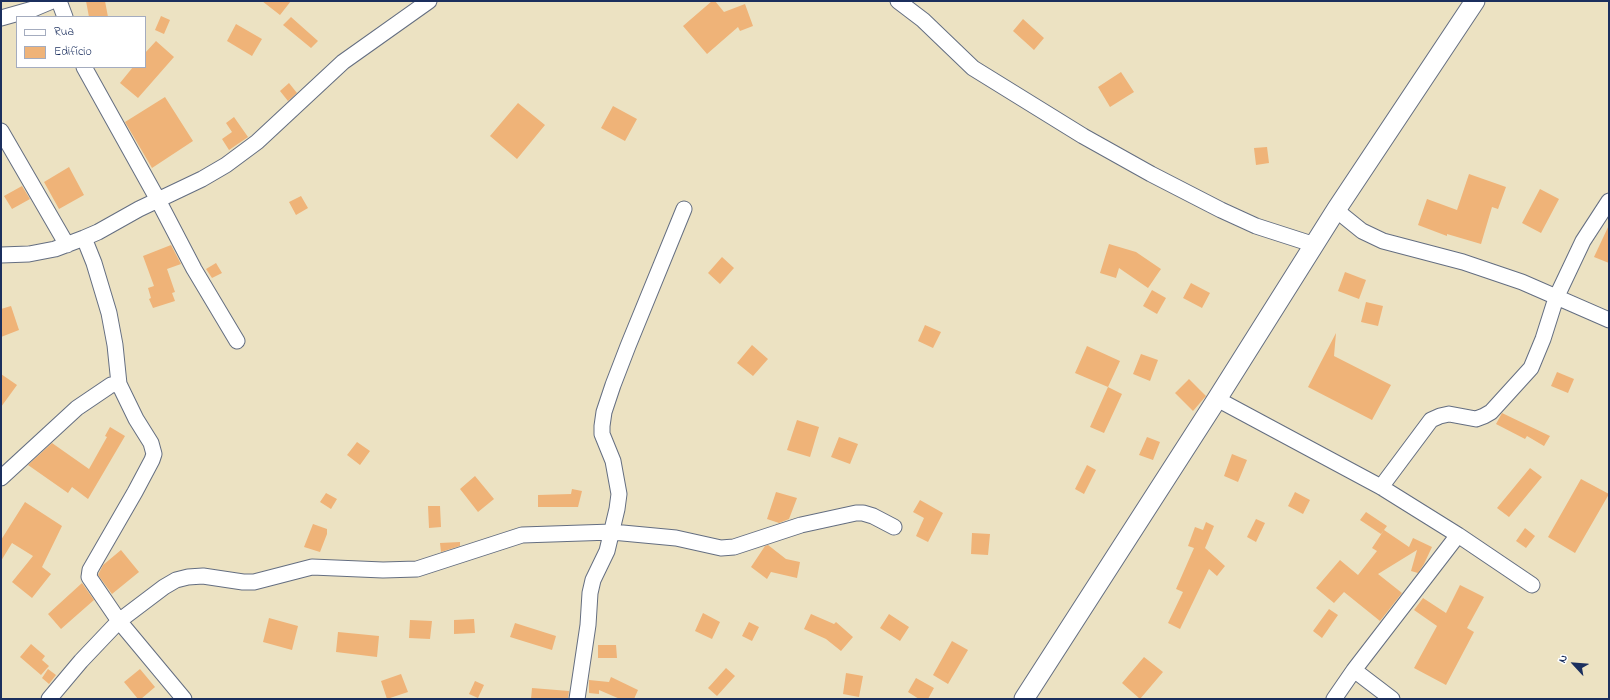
<!DOCTYPE html>
<meta charset="utf-8">
<style>
body{margin:0}
#map{position:relative;width:1610px;height:700px;overflow:hidden;background:#ece2c2;font-family:"Indie Flower",sans-serif}
canvas{display:block}
.frame{position:absolute;inset:0;border:2px solid #1b2f5e;pointer-events:none}
.legend{position:absolute;left:16px;top:16px;width:130px;height:52px;box-sizing:border-box;background:#fff;border:1px solid #a4acbf;margin:0;padding:5px 7px;list-style:none;font-size:12px;color:#1b2f5e}
.legend li{display:flex;align-items:center;gap:8px;height:20px}
.legend b{width:20px;border:1px solid #a4acbf}
.north{position:absolute;left:1554px;top:644px;width:40px;height:40px;-webkit-text-stroke:3px #fff;paint-order:stroke;rotate:296deg;font-size:11px;font-weight:700;line-height:16px;text-align:center;color:#1b2f5e}
.north::after{content:'';display:block;margin:auto;width:14px;height:18px;background:#1b2f5e;clip-path:polygon(50% 0,100% 100%,50% 72%,0 100%)}
</style>
<div id="map">
<canvas width="1610" height="700"></canvas>
<div class="frame"></div>
<ul class="legend">
<li><b style="height:5px;background:#fff"></b>Rua</li>
<li><b style="height:11px;background:#efb378"></b>Edifício</li>
</ul>
<div class="north">N</div>
</div>
<script>
const c = document.querySelector('canvas').getContext('2d');
c.lineJoin = 'round';
function paint(path, color) { c.fillStyle = color; c.fill(path, 'evenodd'); }
const poly = rows => new Path2D(rows.map(r => 'M' + r).join(''));
function trace(path, color, width, dash) { c.strokeStyle = color; c.lineWidth = width; c.lineCap = dash ? 'butt' : 'round'; c.setLineDash(dash || []); c.stroke(path); }
paint(poly([
 [86,1,105,1,108,17,89,17],
 [262,1,291,1,280,15],
 [712,1,715,1,724,12,745,4,753,26,740,31,738,27,707,54,683,26],
 [161,16,170,20,164,34,155,30],
 [291,17,318,41,311,48,283,25],
 [1023,19,1044,38,1034,50,1013,31],
 [236,24,262,39,252,56,227,41],
 [156,41,174,57,138,98,120,83,133,67,145,67,145,53],
 [1121,72,1134,92,1110,107,1098,87],
 [289,83,297,93,288,101,280,91],
 [165,97,193,141,152,168,125,122],
 [518,103,545,125,517,159,490,136],
 [613,106,637,119,625,141,601,128],
 [234,117,248,137,229,150,222,139,232,132,226,123],
 [1267,147,1269,163,1256,165,1254,148],
 [69,167,84,195,59,209,44,182],
 [1469,174,1506,187,1498,209,1492,207,1481,244,1447,234,1447,236,1418,225,1427,199,1457,210],
 [22,186,30,199,12,209,4,196],
 [1540,189,1559,199,1541,233,1522,223],
 [301,196,308,208,296,215,289,202],
 [1609,225,1609,263,1594,257],
 [1109,244,1136,252,1161,269,1148,288,1119,268,1116,278,1100,273],
 [171,245,181,264,167,269,175,292,172,293,175,301,153,308,149,299,151,298,148,288,154,286,143,256],
 [722,257,734,268,720,284,708,273],
 [216,263,222,273,212,278,206,269],
 [1345,272,1366,280,1359,299,1338,291],
 [1191,283,1210,293,1202,308,1183,298],
 [1152,290,1166,298,1157,314,1143,306],
 [1366,302,1383,306,1378,326,1361,322],
 [11,306,19,330,1,337,1,309],
 [925,325,941,332,933,348,918,341],
 [1336,333,1334,356,1391,385,1372,420,1308,387],
 [752,345,768,359,753,376,737,363],
 [1087,346,1120,361,1108,387,1075,373],
 [1141,354,1158,360,1150,381,1133,374],
 [1557,372,1574,379,1568,393,1551,386],
 [1,374,17,385,1,407],
 [1189,379,1206,396,1193,411,1175,393],
 [1108,387,1122,394,1104,433,1090,427],
 [1502,413,1550,436,1544,446,1527,436,1525,439,1496,424],
 [797,420,819,427,810,457,787,450],
 [110,427,125,436,88,499,72,487,68,493,28,465,52,443,89,469,107,437,105,436],
 [839,437,858,444,850,464,831,457],
 [1147,437,1160,442,1153,460,1139,455],
 [357,442,370,451,360,465,347,455],
 [1232,454,1247,460,1238,482,1224,476],
 [1087,465,1096,470,1084,494,1075,489],
 [1530,468,1542,477,1509,517,1497,508],
 [475,476,494,499,478,512,460,489],
 [1581,479,1609,494,1575,553,1548,537],
 [572,489,582,491,578,507,538,507,538,495,571,494],
 [776,492,797,498,789,519,779,523,767,519],
 [1295,492,1310,500,1303,514,1288,506],
 [326,493,337,499,331,509,320,502],
 [920,500,943,513,928,542,916,536,924,518,913,512],
 [25,502,62,526,42,567,51,574,32,598,12,582,33,556,12,543,1,561,1,540],
 [428,506,440,506,441,527,429,528],
 [1366,512,1387,526,1381,534,1360,520],
 [1256,519,1265,523,1256,542,1247,537],
 [1206,522,1214,526,1205,548,1225,566,1217,576,1209,569,1180,629,1168,623,1183,592,1176,589,1194,548,1188,546,1195,527,1203,530],
 [313,524,327,529,327,534,320,552,304,547],
 [1525,528,1535,536,1526,548,1516,541],
 [1384,530,1409,547,1413,538,1432,547,1424,564,1418,573,1411,571,1417,550,1378,574,1402,593,1380,621,1344,592,1334,603,1316,588,1340,560,1358,575,1377,551,1372,548],
 [972,533,990,534,988,555,971,554],
 [460,542,460,546,441,552,440,543],
 [768,545,786,559,800,562,797,578,771,572,767,579,751,567,765,546],
 [121,550,139,572,112,594,98,575,103,565],
 [82,583,94,600,61,629,48,614],
 [1460,585,1484,597,1467,628,1474,632,1446,685,1414,668,1437,626,1414,610,1423,598,1446,613],
 [1329,609,1338,615,1322,638,1313,631],
 [703,613,720,622,712,639,695,631],
 [811,614,834,624,836,622,853,637,841,651,826,639,804,629],
 [889,614,909,627,900,641,880,628],
 [269,618,298,626,292,650,263,642],
 [474,619,475,633,454,634,454,620],
 [410,620,432,621,430,639,409,638],
 [749,622,759,627,752,641,742,636],
 [515,623,556,636,552,650,510,637],
 [338,632,379,636,377,657,336,652],
 [952,641,968,650,948,684,933,675],
 [31,644,45,656,42,660,49,666,41,675,20,657],
 [598,645,616,645,617,658,598,658],
 [1144,657,1163,672,1140,699,1122,683],
 [726,668,735,676,717,696,708,688],
 [48,669,56,675,49,684,42,678],
 [140,669,155,687,141,699,138,699,124,682],
 [846,673,863,676,859,697,843,694],
 [401,674,408,692,387,699,381,681],
 [611,677,638,690,634,699,620,699,599,690,599,694,589,693,589,680,609,682],
 [916,678,934,688,928,699,919,699,908,692],
 [475,681,484,685,478,698,469,694],
 [532,688,569,691,568,699,531,699]
]), '#efb378');
const minor = poly([
 [59,1,65,17],
 [898,1,923,20,973,68,1083,136,1151,174,1221,210,1256,226,1315,245],
 [1,18,33,9,52,1],
 [84,67,158,200,194,269,237,341],
 [1,131,67,245],
 [1336,210,1362,231,1383,241,1463,262,1522,282,1609,320],
 [84,238,94,263,109,313,115,345,119,384,136,419,151,443,154,454,152,460,135,492,90,570,89,577,119,621,184,699],
 [1,255,29,254,55,249,84,238,98,232,139,209,202,179,226,165,257,142,343,62,429,1],
 [1217,399,1381,487,1458,535,1532,585],
 [1,478,77,408,111,385,119,384],
 [1381,487,1431,420,1440,416,1449,414,1476,419,1484,416,1491,412,1531,368,1543,339,1556,298,1583,241,1609,201],
 [1354,670,1392,699],
 [49,699,81,661,119,621,164,587,176,580,188,577,203,576,243,582,254,582,312,567,383,570,417,569,522,535,612,532,676,538,721,548,734,547,801,525,856,513,863,513,873,516,894,527],
 [577,699,588,625,590,593,593,580,607,551,617,509,619,494,613,461,602,434,602,426,604,412,613,385,628,346,684,209],
 [1334,699,1354,670,1458,535]
]);
const tertiary = poly([
 [1024,699,1217,399,1336,210,1475,1]
]);
trace(minor, '#646e81', 17);
trace(tertiary, '#646e81', 21);
trace(minor, '#fff', 15);
trace(tertiary, '#fff', 19);
</script>
